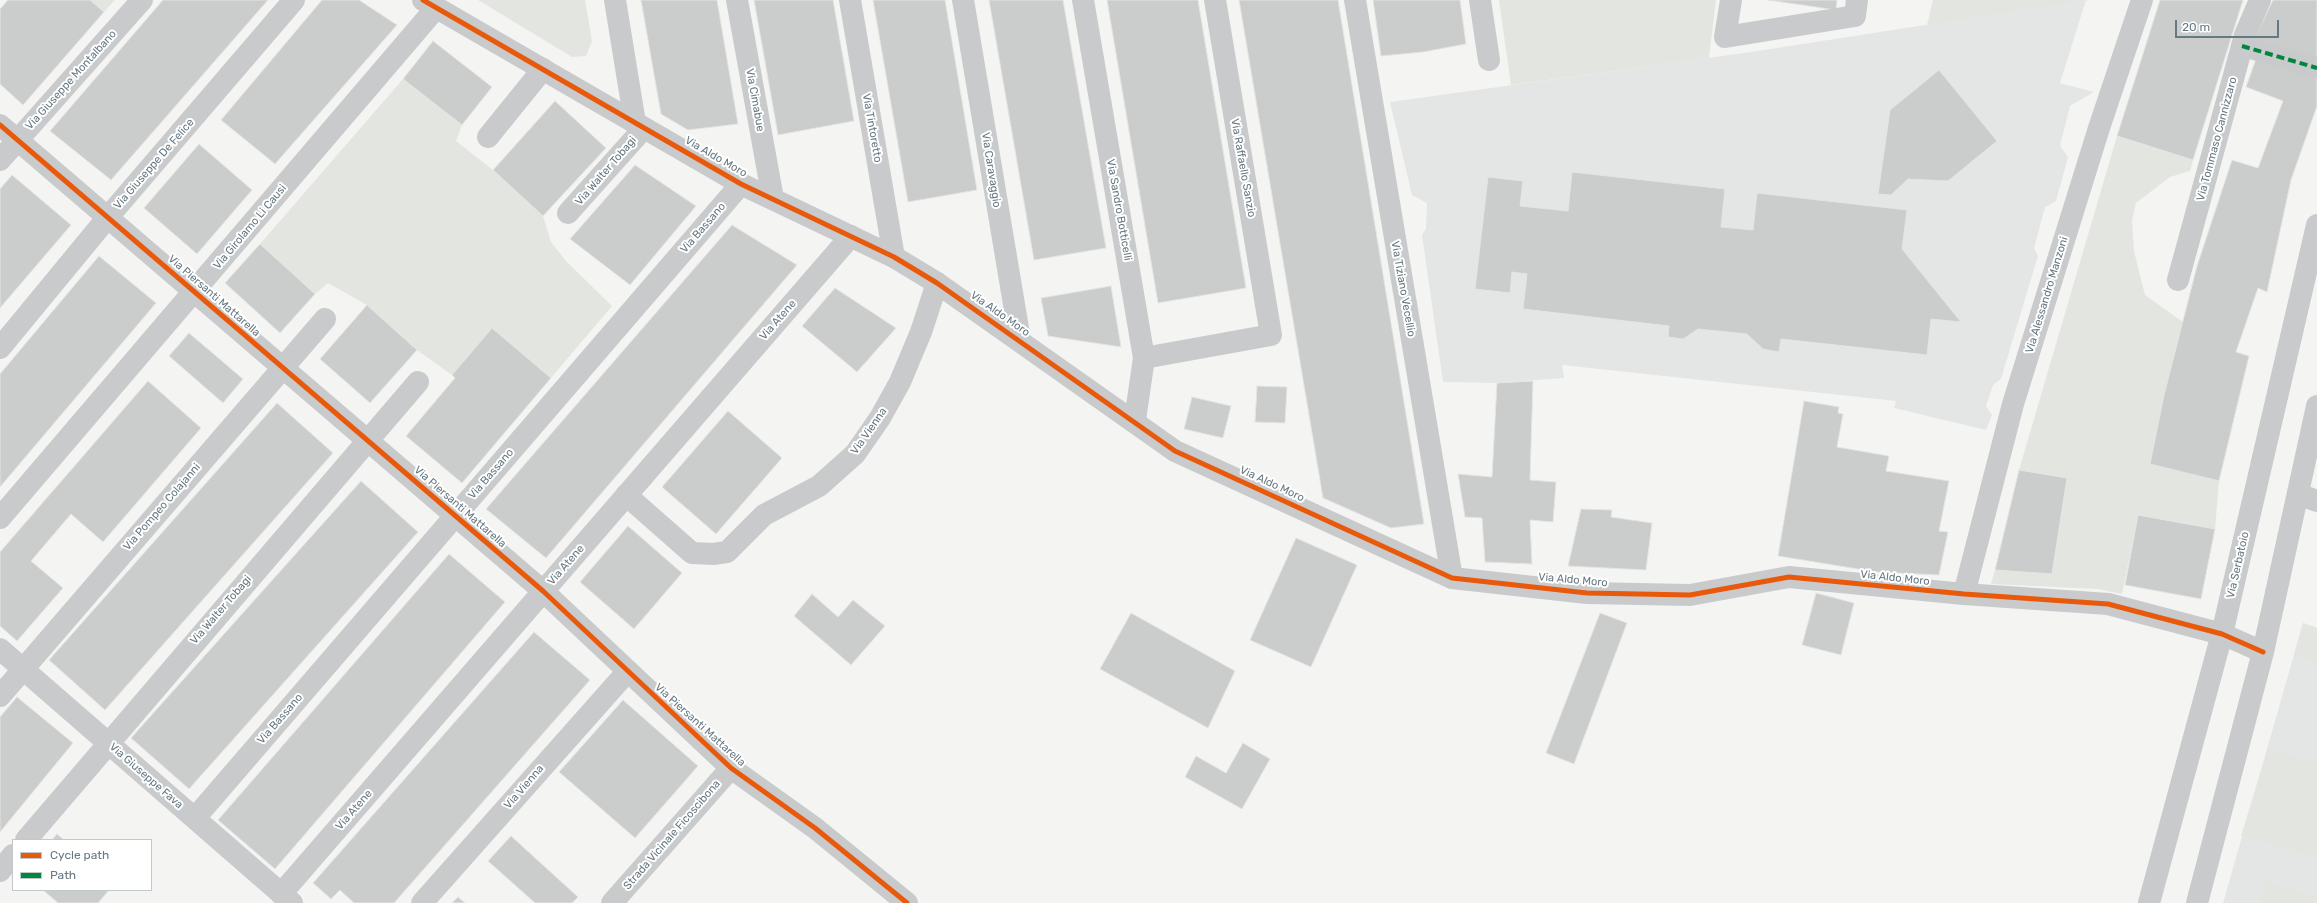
<!DOCTYPE html>
<style>
body{margin:0}
#map{position:relative;width:2317px;height:903px;overflow:hidden;background:#f4f4f3;font-family:Rubik,sans-serif}
canvas{display:block}
.legend{position:absolute;left:12px;top:839px;width:140px;height:52px;box-sizing:border-box;background:#fff;border:1px solid #c2c9cd;margin:0;padding:5px 7px;list-style:none;font-size:12px;color:#667882}
.legend li{display:flex;align-items:center;gap:8px;height:20px}
.legend b{width:20px;border:1px solid #c2c9cd}
.scale{position:absolute;left:2175px;top:20px;width:104px;height:18px;box-sizing:border-box;border:2px solid #667882;border-top:0;padding-left:5px;font-size:12px;line-height:14px;white-space:nowrap;color:#667882;-webkit-text-stroke:3px #fff;paint-order:stroke}
</style>
<div id="map">
<canvas width="2317" height="903"></canvas>
<ul class="legend">
<li><b style="height:5px;background:#e8590c"></b>Cycle path</li>
<li><b style="height:5px;background:#00873e"></b>Path</li>
</ul>
<div class="scale">20 m</div>
</div>
<script>
const c = document.querySelector('canvas').getContext('2d');
c.lineJoin = 'round';
function paint(path, color) { c.fillStyle = color; c.fill(path, 'evenodd'); }
const poly = rows => new Path2D(rows.map(r => 'M' + r).join(''));
function trace(path, color, width, dash) { c.strokeStyle = color; c.lineWidth = width; c.lineCap = dash ? 'butt' : 'round'; c.setLineDash(dash || []); c.stroke(path); }
function label(font, color, halo, rows, align = 'center') {
  c.font = font + ' Rubik,sans-serif'; c.lineWidth = 4; c.setLineDash([]); c.textBaseline = 'middle'; c.strokeStyle = halo; c.fillStyle = color; for (const [text, x, y, turn = 0] of rows) {
    c.save(); c.translate(x, y); c.rotate((+turn || 0) * Math.PI / 180); c.textAlign = isNaN(turn) ? turn : align; if (halo) c.strokeText(text, 0, 0); c.fillText(text, 0, 0); c.restore();
  }
}
paint(poly([
 [2086,0,2060,83,2094,92,2070,106,2060,146,2068,157,2056,201,2045,207,2034,248,2038,256,2001,379,1993,385,1986,406,1992,415,1986,430,1894,408,1896,401,1562,365,1564,378,1497,383,1443,382,1422,235,1426,229,1427,203,1412,195,1390,102,1751,52],
 [2303,623,2317,628,2317,903,2223,903]
]), '#e4e6e6');
paint(poly([
 [90,0,115,0,104,12],
 [478,0,585,0,592,41,586,56,572,57],
 [1499,0,1716,0,1709,58,1511,85],
 [1933,0,2090,0,1927,25],
 [403,79,462,125,456,141,493,170,543,216,551,242,566,261,612,306,551,378,492,328,452,375,417,350,367,305,328,283,315,294,260,244],
 [2117,136,2193,160,2190,171,2170,177,2136,203,2132,220,2134,251,2145,295,2183,322,2164,395,2150,464,2219,481,2215,529,2138,515,2122,594,2098,589,1991,584,1995,570,2052,574,2067,478,2019,470],
 [2303,623,2317,628,2317,663,2294,655],
 [2268,748,2317,763,2317,858,2241,836],
 [2266,881,2317,897,2317,903,2259,903]
]), '#e3e6e0');
const building = poly([
 [8,0,90,0,104,12,23,105,0,84,0,9,8,0],
 [163,0,268,0,111,180,50,131,163,0],
 [322,0,359,0,397,25,275,164,221,120,322,0],
 [641,0,717,0,738,124,688,130,661,114,641,0],
 [754,0,833,0,854,121,778,135,754,0],
 [873,0,945,0,977,190,908,202,873,0],
 [989,0,1063,0,1106,248,1034,260,989,0],
 [1107,0,1198,0,1246,288,1158,303,1107,0],
 [1239,0,1338,0,1424,524,1391,528,1323,498,1239,0],
 [1373,0,1460,0,1466,44,1423,52,1381,56,1373,0],
 [1768,0,1837,0,1836,10,1768,0],
 [2160,0,2243,0,2193,160,2117,136,2160,0],
 [2273,0,2317,0,2317,60,2253,42,2273,0],
 [433,41,492,87,462,125,403,79,433,41],
 [2257,56,2317,78,2317,106,2291,180,2267,292,2258,288,2236,352,2249,356,2219,481,2150,464,2164,395,2197,266,2232,160,2258,168,2283,101,2246,87,2257,56],
 [1939,70,1997,141,1948,181,1908,179,1891,195,1878,194,1890,110,1939,70],
 [555,101,606,148,543,216,493,170,555,101],
 [199,144,252,190,197,254,144,208,199,144],
 [635,165,696,206,630,285,570,239,635,165],
 [1572,172,1725,189,1721,227,1753,230,1757,193,1907,210,1902,249,1961,322,1931,319,1927,355,1781,339,1779,352,1763,349,1747,334,1698,329,1683,339,1668,337,1669,326,1523,309,1527,274,1512,272,1510,293,1475,289,1488,177,1523,181,1520,206,1568,211,1572,172],
 [12,175,71,225,0,308,0,189,12,175],
 [732,225,797,265,546,558,486,509,732,225],
 [260,244,315,294,280,333,225,283,260,244],
 [99,256,156,303,0,487,0,374,99,256],
 [1111,286,1121,347,1048,336,1041,298,1111,286],
 [835,288,896,328,857,372,802,326,835,288],
 [367,305,417,350,370,403,320,359,367,305],
 [492,328,551,378,462,483,406,436,455,378,452,375,492,328],
 [189,333,243,379,223,403,169,356,189,333],
 [148,381,201,428,103,542,71,514,31,561,63,588,17,641,0,626,0,552,148,381],
 [1533,381,1530,480,1556,482,1553,522,1530,520,1532,564,1485,562,1482,518,1465,517,1458,474,1492,477,1497,383,1533,381],
 [1257,386,1287,387,1285,423,1255,422,1257,386],
 [1192,397,1231,406,1223,438,1184,429,1192,397],
 [1804,401,1839,407,1838,413,1843,414,1837,447,1889,456,1886,471,1949,481,1939,531,1948,532,1939,575,1876,572,1778,556,1804,401],
 [277,403,333,453,105,710,49,660,277,403],
 [728,411,782,458,716,534,662,487,728,411],
 [2019,470,2067,478,2052,574,1995,570,2019,470],
 [361,481,418,532,189,789,131,738,361,481],
 [1581,509,1612,510,1611,517,1652,523,1646,570,1568,566,1581,509],
 [2138,515,2215,529,2201,599,2125,585,2138,515],
 [628,526,682,573,634,629,580,582,628,526],
 [1296,538,1357,565,1311,667,1250,640,1296,538],
 [449,554,505,602,275,869,218,820,449,554],
 [1816,593,1854,603,1841,655,1802,645,1816,593],
 [812,594,838,617,853,600,885,626,851,665,794,616,812,594],
 [1131,613,1235,671,1208,728,1100,669,1131,613],
 [1600,613,1627,623,1574,764,1546,753,1600,613],
 [534,632,590,680,394,903,354,903,340,890,331,899,313,883,534,632],
 [17,697,73,743,0,832,0,717,17,697],
 [623,700,698,766,635,838,559,772,623,700],
 [1243,743,1270,759,1242,809,1185,777,1196,756,1226,773,1243,743],
 [57,834,64,840,52,840,57,834],
 [511,836,578,897,572,903,535,903,488,861,511,836],
 [43,890,109,890,98,903,58,903,43,890],
 [458,897,465,903,452,903,458,897]
]);
paint(building, '#cbcccc');
trace(building, '#e4e4e3', 1);
trace(poly([
 [2242,46,2317,68]
]), '#c9cacb', 21);
trace(poly([
 [615,0,635,123],
 [737,0,773,199],
 [850,0,894,257],
 [963,0,1020,340],
 [1083,0,1144,358,1135,420],
 [1355,0,1452,578],
 [1480,0,1489,60],
 [1731,0,1725,37,1855,16,1857,0],
 [0,125,543,591,731,768,815,828,907,903],
 [488,137,543,69],
 [0,160,142,0],
 [568,213,644,128],
 [2178,280,2245,35,2260,0],
 [0,348,108,217,294,0],
 [1144,358,1271,335,1215,0],
 [2298,494,2317,501],
 [626,495,692,553,713,554,727,552,764,515,819,486,855,454,880,418,900,382,921,332,937,283],
 [0,518,436,8],
 [1964,594,2013,404,2099,128,2142,0],
 [0,649,292,903],
 [0,696,325,319],
 [195,818,741,184],
 [26,840,418,382],
 [0,871,13,855],
 [281,894,851,236],
 [422,903,627,672],
 [612,903,731,768]
]), '#c9cacb', 22);
trace(poly([
 [423,0,741,184,894,257,937,283,1175,451,1452,578,1587,593,1690,595,1789,577,1964,594,2108,604,2222,634,2263,652],
 [2149,903,2222,634,2317,225],
 [2197,903,2263,652,2317,406]
]), '#c9cacb', 22);
trace(poly([
 [2242,46,2317,68]
]), '#00873e', 4, [8, 4]);
trace(poly([
 [423,0,741,184,894,257,937,283,1175,451,1452,578,1587,593,1690,595,1789,577,1964,594,2108,604,2222,634,2263,652],
 [0,125,543,591,731,768,815,828,907,903]
]), '#e8590c', 5);
label('11px', '#667882', '#fff', [
 ["Via Giuseppe Montalbano",71,80,-48],
 ["Via Cimabue",755,100,80],
 ["Via Tintoretto",872,128,80],
 ["Via Tommaso Cannizzaro",2217,139,-75],
 ["Via Aldo Moro",716,157,30],
 ["Via Giuseppe De Felice",154,164,-49],
 ["Via Raffaello Sanzio",1243,168,80],
 ["Via Caravaggio",991,170,81],
 ["Via Walter Tobagi",606,171,-49],
 ["Via Sandro Botticelli",1119,210,80],
 ["Via Girolamo Li Causi",250,227,-50],
 ["Via Bassano",703,228,-49],
 ["Via Tiziano Vecellio",1403,289,80],
 ["Via Alessandro Manzoni",2047,295,-73],
 ["Via Piersanti Mattarella",214,296,41],
 ["Via Aldo Moro",1000,314,35],
 ["Via Atene",778,320,-49],
 ["Via Vienna",869,431,-55],
 ["Via Bassano",491,474,-49],
 ["Via Aldo Moro",1272,484,25],
 ["Via Pompeo Colajanni",162,507,-49],
 ["Via Piersanti Mattarella",460,507,41],
 ["Via Atene",566,565,-49],
 ["Via Serbatoio",2238,565,-77],
 ["Via Aldo Moro",1895,578,6],
 ["Via Aldo Moro",1573,580,5],
 ["Via Walter Tobagi",221,610,-49],
 ["Via Bassano",280,719,-49],
 ["Via Piersanti Mattarella",700,725,42],
 ["Via Giuseppe Fava",146,776,41],
 ["Via Vienna",524,787,-49],
 ["Via Atene",354,810,-49],
 ["Strada Vicinale Ficoscibona",672,835,-49]
]);
</script>
